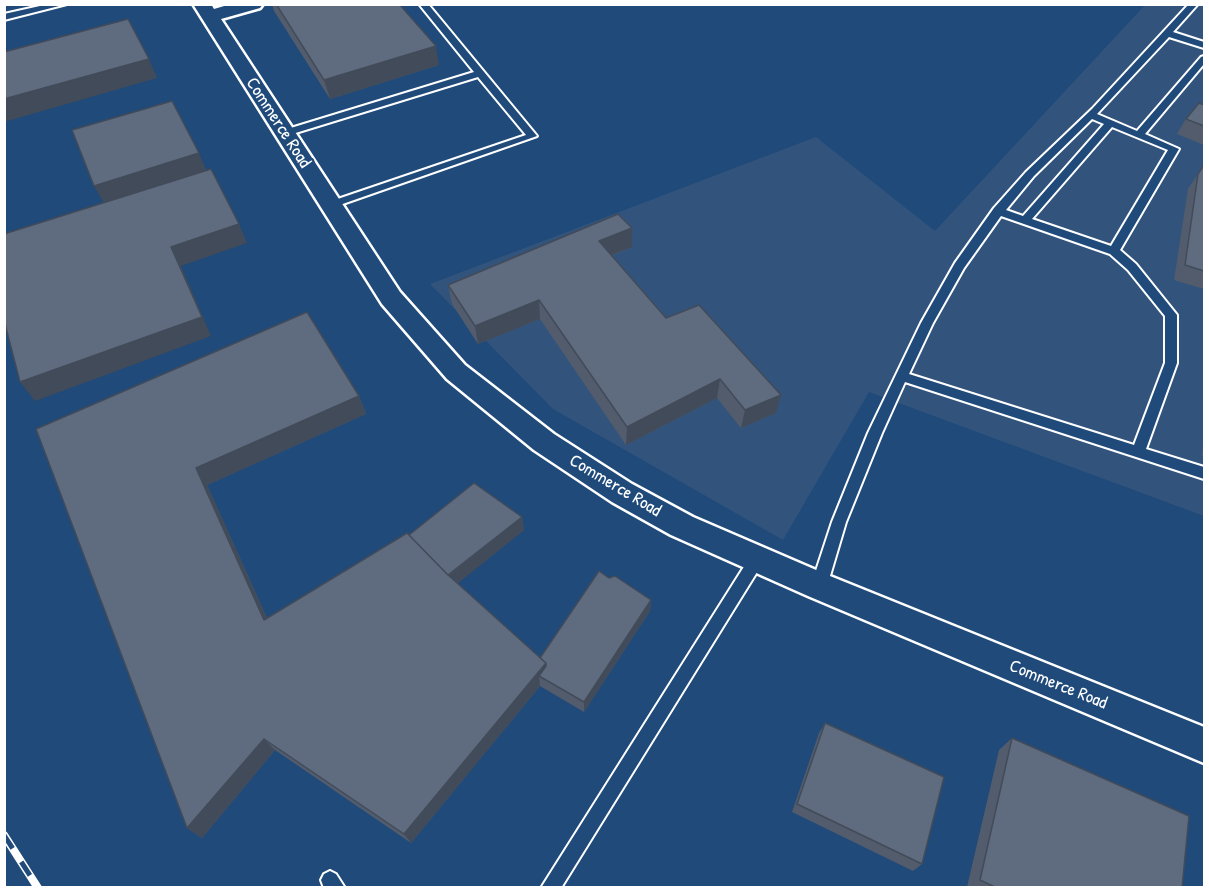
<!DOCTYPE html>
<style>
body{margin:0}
#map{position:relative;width:1209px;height:892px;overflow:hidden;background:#1f4a7a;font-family:"Patrick Hand",sans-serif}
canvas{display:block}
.frame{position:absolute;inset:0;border:6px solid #fff;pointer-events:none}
</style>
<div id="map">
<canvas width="1209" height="892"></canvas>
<div class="frame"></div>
</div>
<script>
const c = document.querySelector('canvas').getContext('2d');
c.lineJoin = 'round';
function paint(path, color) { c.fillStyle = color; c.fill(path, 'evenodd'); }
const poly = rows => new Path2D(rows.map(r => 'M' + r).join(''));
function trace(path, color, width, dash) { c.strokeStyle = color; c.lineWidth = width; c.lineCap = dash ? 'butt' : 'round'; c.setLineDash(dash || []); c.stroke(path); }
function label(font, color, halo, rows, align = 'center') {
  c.font = font + ' "Patrick Hand",sans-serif'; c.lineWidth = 4.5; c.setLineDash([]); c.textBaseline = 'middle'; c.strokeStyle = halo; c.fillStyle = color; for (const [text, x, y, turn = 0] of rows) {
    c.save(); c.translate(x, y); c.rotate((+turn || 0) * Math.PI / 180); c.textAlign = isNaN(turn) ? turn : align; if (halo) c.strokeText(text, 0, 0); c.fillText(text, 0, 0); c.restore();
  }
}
paint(poly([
 [1145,5,1204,5,1204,516,869,392,783,540,553,409,430,284,816,137,935,231]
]), '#32547c');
const service = poly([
 [49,4,67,4,4,20,4,14,49,4],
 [419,4,428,4,537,136,334,207,326,207,326,203,526,135,478,77,289,135,281,135,281,131,474,72,419,4],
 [1189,4,1198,4,1173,32,1204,42,1204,48,1169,37,1097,114,1137,131,1201,57,1204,56,1204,64,1145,134,1179,149,1120,250,1136,264,1177,315,1177,363,1146,449,1204,467,1204,479,905,382,882,433,846,522,827,586,824,591,819,593,814,591,811,586,832,522,868,433,921,323,955,263,994,208,1026,172,1092,109,1189,4],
 [1092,119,1104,124,1023,216,1006,210,1034,176,1092,119],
 [1112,127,1168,150,1111,246,1032,219,1112,127],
 [1001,216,1110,254,1128,270,1165,316,1165,363,1134,445,909,374,933,323,964,268,1001,216],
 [757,552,762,554,764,559,762,564,561,888,541,888,752,554,757,552],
 [330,871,336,874,345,888,324,888,321,880,324,874,330,871]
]);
const minor = poly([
 [193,4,211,4,214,9,231,4,263,4,260,8,221,19,400,292,465,365,554,434,632,484,693,517,830,576,1204,727,1204,763,808,596,671,535,612,502,534,450,447,379,382,304,193,4]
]);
trace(service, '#fff', 4);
trace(minor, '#fff', 5);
paint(service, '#1f4a7a');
paint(minor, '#1f4a7a');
const rail = poly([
 [4,835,38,888]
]);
trace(rail, '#fff', 8);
trace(rail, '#1f4a7a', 5, [16]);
paint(poly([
 [272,4,399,4,439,65,330,99,274,11],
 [1204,105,1204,145,1177,134,1186,119],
 [1204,165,1204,289,1174,280,1188,189],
 [632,228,632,247,611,256,666,318,776,413,741,428,717,398,626,445,540,319,478,344,452,304,448,285],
 [359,396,366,414,207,485,267,618,409,535,522,517,524,530,457,583,540,658,609,578,651,600,650,611,584,712,540,686,411,843,275,750,202,838,187,828,36,429],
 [1204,436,1204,456,1202,456],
 [825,723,922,864,913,871,792,812,819,733],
 [1012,738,1182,888,967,887,999,750]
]), '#525c6d');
paint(poly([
 [436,46,439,65,330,99,324,80],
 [149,59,157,78,4,122,4,99],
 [199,153,207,172,105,205,94,186],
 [239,224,247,243,181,266,211,336,35,401,20,382,171,247],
 [632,228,632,247,599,260,599,241],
 [539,300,540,319,478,344,475,326],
 [720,379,717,398,626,445,627,427],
 [781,395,776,413,741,428,745,410],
 [359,396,366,414,207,485,274,634,264,620,196,468],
 [522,517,524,530,451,589,447,577],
 [651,600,650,611,584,712,584,702],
 [546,663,548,677,539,676,540,686,411,843,404,834],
 [264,739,275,750,202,838,187,828]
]), '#424b59');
const building = poly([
 [276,4,399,4,436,46,324,80,276,4],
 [128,19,149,59,4,99,4,52,128,19],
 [172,101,199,153,94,186,72,130,172,101],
 [1199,103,1204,105,1204,126,1186,119,1199,103],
 [1204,165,1204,271,1185,265,1198,174,1204,165],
 [211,169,239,224,171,247,202,317,20,382,4,320,4,234,211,169],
 [618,214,632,228,599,241,666,318,699,305,781,395,745,410,720,379,627,427,539,300,475,326,448,285,618,214],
 [307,312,359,396,196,468,264,620,407,533,446,573,546,663,404,834,264,739,187,828,36,429,307,312],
 [474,483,522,517,448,575,409,535,474,483],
 [599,571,609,578,615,576,651,600,584,702,539,676,546,666,546,663,540,658,599,571],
 [825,723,944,777,922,864,797,804,825,723],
 [1012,738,1189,816,1182,888,997,888,980,880,1012,738]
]);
paint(building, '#5f6b7f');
trace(building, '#424b59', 1.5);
label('18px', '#fff', '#1f4a7a', [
 ["Commerce Road",278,123,57],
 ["Commerce Road",615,486,31],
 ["Commerce Road",1058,685,22]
]);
</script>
